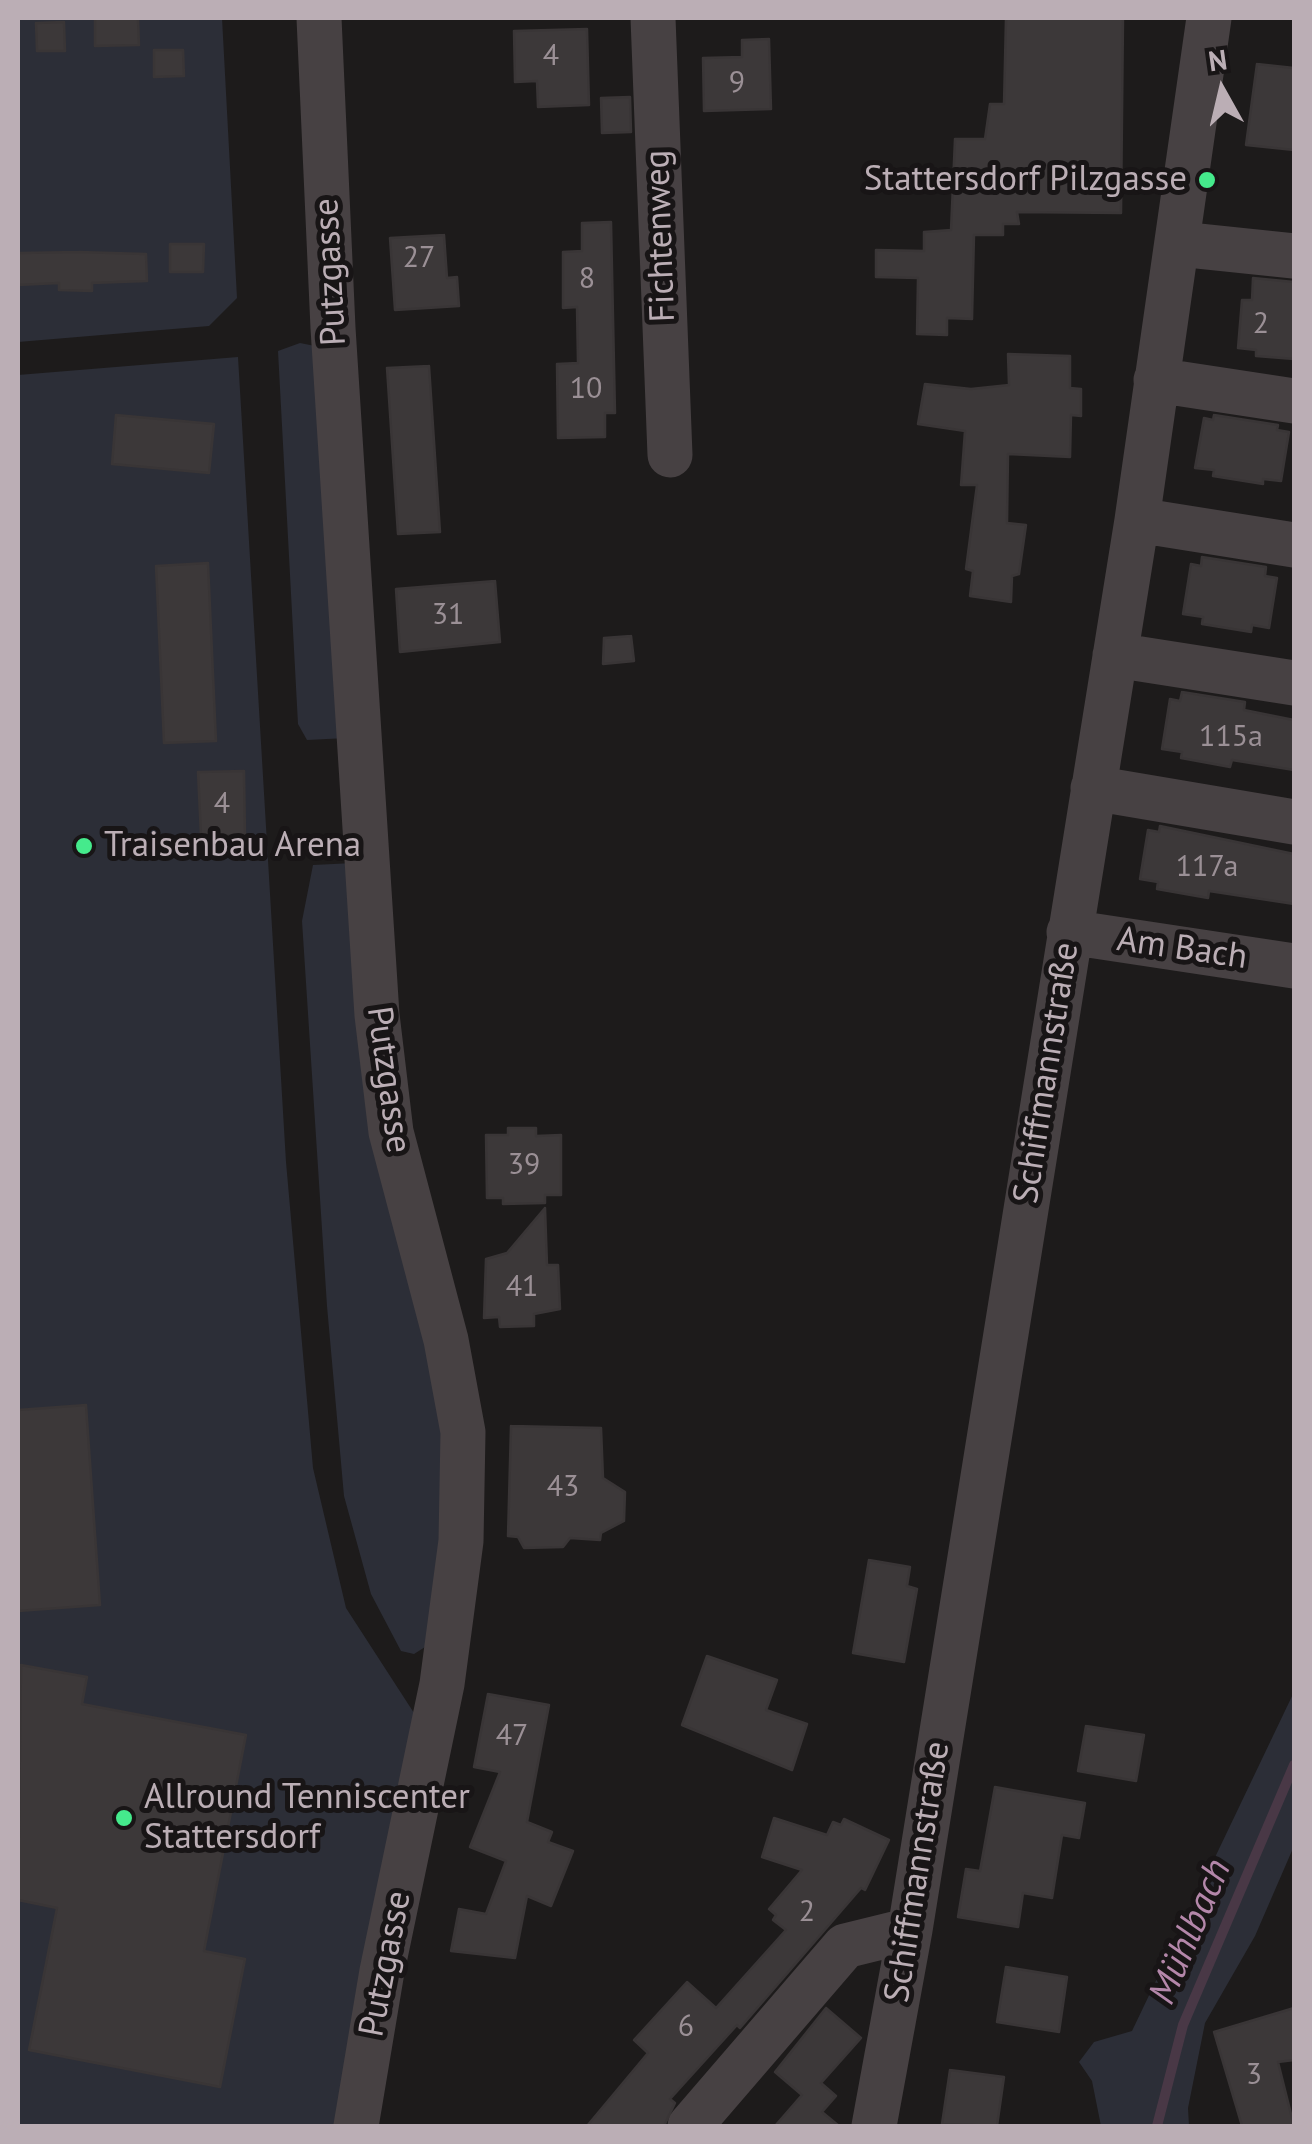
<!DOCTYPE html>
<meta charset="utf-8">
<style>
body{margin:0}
#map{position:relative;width:1312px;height:2144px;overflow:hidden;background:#1d1b1b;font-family:"PT Sans",sans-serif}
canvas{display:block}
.frame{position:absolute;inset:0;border:20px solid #bbaeb5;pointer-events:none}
.north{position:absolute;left:1172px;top:40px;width:100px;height:100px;-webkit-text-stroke:8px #181516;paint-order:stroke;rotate:352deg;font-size:28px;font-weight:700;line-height:40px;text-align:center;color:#bbaeb5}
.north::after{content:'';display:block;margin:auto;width:35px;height:45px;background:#bbaeb5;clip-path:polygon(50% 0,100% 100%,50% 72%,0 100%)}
</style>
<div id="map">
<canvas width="1312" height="2144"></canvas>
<div class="frame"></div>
<div class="north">N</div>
</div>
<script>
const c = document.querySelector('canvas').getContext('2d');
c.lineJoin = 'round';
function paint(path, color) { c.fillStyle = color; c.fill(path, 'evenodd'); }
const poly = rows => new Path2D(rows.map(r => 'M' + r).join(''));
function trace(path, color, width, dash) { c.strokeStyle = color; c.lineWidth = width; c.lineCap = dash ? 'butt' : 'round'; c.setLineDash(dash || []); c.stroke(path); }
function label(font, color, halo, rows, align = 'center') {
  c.font = font + ' "PT Sans",sans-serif'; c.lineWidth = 10; c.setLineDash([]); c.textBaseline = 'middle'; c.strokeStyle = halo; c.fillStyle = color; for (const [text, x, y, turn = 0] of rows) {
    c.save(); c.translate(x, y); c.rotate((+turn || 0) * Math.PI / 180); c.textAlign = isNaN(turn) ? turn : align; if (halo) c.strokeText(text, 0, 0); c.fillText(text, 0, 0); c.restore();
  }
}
paint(poly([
 [18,18,222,18,237,298,209,326,18,342],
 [300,343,320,347,347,738,307,740,298,724,278,351],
 [238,357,286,1162,313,1468,346,1608,414,1713,335,2126,18,2126,18,375],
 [354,863,448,1437,433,1642,414,1654,401,1651,371,1594,344,1496,327,1306,302,921,313,865],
 [1294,1692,1294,1846,1255,1936,1205,2023,1188,2108,1189,2126,1101,2126,1092,2081,1079,2062,1094,2042,1132,2031]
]), '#2c2e37');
trace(poly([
 [1157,2126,1183,2025,1294,1765]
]), '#493846', 10);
const building = poly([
 [95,18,138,18,139,45,95,46,95,18],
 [1006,18,1123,18,1121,213,1017,212,1019,224,1003,224,1003,235,974,235,972,319,947,318,947,335,917,334,918,278,876,277,876,250,924,251,924,232,951,230,955,139,985,139,990,104,1004,104,1006,18],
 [64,22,65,51,37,51,36,23,64,22],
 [587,29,589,105,538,107,537,81,515,82,514,31,587,29],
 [769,39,771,109,704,111,703,58,742,57,742,40,769,39],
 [154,50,183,50,184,76,154,77,154,50],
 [1257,64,1294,68,1294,150,1246,145,1257,64],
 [630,97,631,132,602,133,601,98,630,97],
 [611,222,615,413,605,413,605,437,558,438,557,364,578,363,577,307,563,308,563,252,582,251,582,223,611,222],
 [444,235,447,278,457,277,459,306,395,310,390,238,444,235],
 [170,244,204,244,203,272,170,272,170,244],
 [79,252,146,254,147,281,92,283,92,291,59,290,59,283,18,285,18,253,79,252],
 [1253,278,1294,282,1294,359,1256,356,1256,350,1238,348,1242,300,1252,300,1253,278],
 [1008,354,1070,356,1070,388,1081,389,1081,416,1071,415,1070,457,1008,454,1007,523,1026,525,1019,574,1012,576,1011,602,970,596,973,571,966,569,977,485,961,485,965,431,918,424,925,384,971,389,1009,385,1008,354],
 [429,366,440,532,398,534,387,368,429,366],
 [116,415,214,424,209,473,112,464,116,415],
 [1214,415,1278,425,1277,430,1289,432,1281,481,1263,479,1263,484,1213,476,1214,470,1195,468,1204,418,1213,420,1214,415],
 [1202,557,1266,567,1265,576,1277,578,1269,628,1252,625,1251,632,1202,624,1203,617,1183,614,1191,564,1201,566,1202,557],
 [208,563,216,741,164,743,156,566,208,563],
 [495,581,500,642,400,652,396,589,495,581],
 [631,636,634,661,603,664,604,638,631,636],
 [1182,692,1245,702,1244,710,1294,720,1294,770,1232,760,1230,767,1181,758,1182,752,1162,749,1170,699,1180,701,1182,692],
 [244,771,245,835,201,836,198,772,244,771],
 [1160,826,1294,854,1294,904,1209,891,1208,898,1157,889,1158,882,1140,879,1148,830,1159,832,1160,826],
 [508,1128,536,1128,536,1136,561,1135,561,1195,545,1195,545,1203,503,1204,503,1198,487,1198,486,1135,508,1135,508,1128],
 [545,1208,547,1265,558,1265,560,1309,534,1314,534,1326,500,1327,499,1317,484,1318,486,1259,507,1253,545,1208],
 [86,1405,100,1605,18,1611,18,1410,86,1405],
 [511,1426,601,1428,603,1478,625,1492,624,1521,601,1533,600,1540,570,1538,563,1547,524,1548,518,1537,508,1536,511,1426],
 [869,1560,910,1567,907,1586,917,1589,904,1662,853,1653,869,1560],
 [707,1656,777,1680,766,1710,807,1724,792,1770,682,1725,707,1656],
 [21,1665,87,1677,82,1704,246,1735,204,1951,245,1959,220,2087,29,2050,57,1908,18,1900,21,1665],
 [488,1694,549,1705,527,1822,552,1832,548,1842,573,1851,551,1906,527,1896,515,1958,451,1951,459,1909,486,1914,506,1861,470,1847,500,1772,474,1767,488,1694],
 [1086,1726,1144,1735,1136,1781,1078,1771,1086,1726],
 [995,1787,1085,1803,1079,1838,1062,1835,1052,1898,1023,1893,1018,1927,958,1917,966,1869,980,1871,995,1787],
 [774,1818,827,1835,833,1822,841,1825,844,1819,889,1840,865,1890,861,1888,740,2028,737,2025,670,2099,675,2103,664,2126,587,2126,648,2053,634,2040,687,1982,716,2008,786,1930,773,1920,776,1915,769,1909,802,1870,762,1857,774,1818],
 [1006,1967,1067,1977,1059,2032,997,2022,1006,1967],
 [826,2008,861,2038,821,2083,836,2096,822,2112,839,2126,775,2126,802,2095,775,2072,826,2008],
 [1294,2008,1294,2060,1278,2062,1294,2126,1242,2126,1214,2032,1294,2008],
 [950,2070,1004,2077,997,2126,942,2124,950,2070]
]);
paint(building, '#3c3839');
trace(building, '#393536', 2.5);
trace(poly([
 [319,18,333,328,377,1015,391,1132,446,1340,463,1432,461,1541,442,1684,382,1971,356,2126],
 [653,18,670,455],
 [1179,244,1294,256],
 [1156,380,1294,401],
 [1137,520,1294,545],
 [1115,655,1294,683],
 [1093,788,1294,822],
 [1069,932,1294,966],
 [690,2126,845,1946,910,1930],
 [874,2126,910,1930,1137,520,1209,18]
]), '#474143', 45);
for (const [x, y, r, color] of [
 [1207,180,10,"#45ea8c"],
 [84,846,10,"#45ea8c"],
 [124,1818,10,"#45ea8c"]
]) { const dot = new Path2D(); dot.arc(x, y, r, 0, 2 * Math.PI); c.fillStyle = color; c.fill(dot); trace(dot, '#181516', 4); }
label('30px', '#9b9096', null, [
 ["4",551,56],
 ["9",737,83],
 ["27",419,258],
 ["8",587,279],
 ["2",1261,324],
 ["10",586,389],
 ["31",448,615],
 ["115a",1231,737],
 ["4",222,804],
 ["117a",1207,867],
 ["39",524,1165],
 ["41",522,1287],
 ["43",563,1487],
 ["47",512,1736],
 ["2",807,1912],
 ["6",686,2027],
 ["3",1254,2075]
]);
label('35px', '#bbaeb5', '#181516', [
 ["Stattersdorf Pilzgasse",1187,180,"right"],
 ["Traisenbau Arena",104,846],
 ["Allround Tenniscenter",144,1798],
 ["Stattersdorf",144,1838]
], 'left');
label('35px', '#bbaeb5', '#181516', [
 ["Fichtenweg",661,236,-92],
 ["Putzgasse",331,272,-93],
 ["Am Bach",1182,949,8],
 ["Schiffmannstraße",1047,1073,-81],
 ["Putzgasse",388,1080,82],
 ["Schiffmannstraße",918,1872,-81],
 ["Putzgasse",386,1964,-79]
]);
label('italic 38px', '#b487aa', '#181516', [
 ["Mühlbach",1191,1932,-67]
]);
</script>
